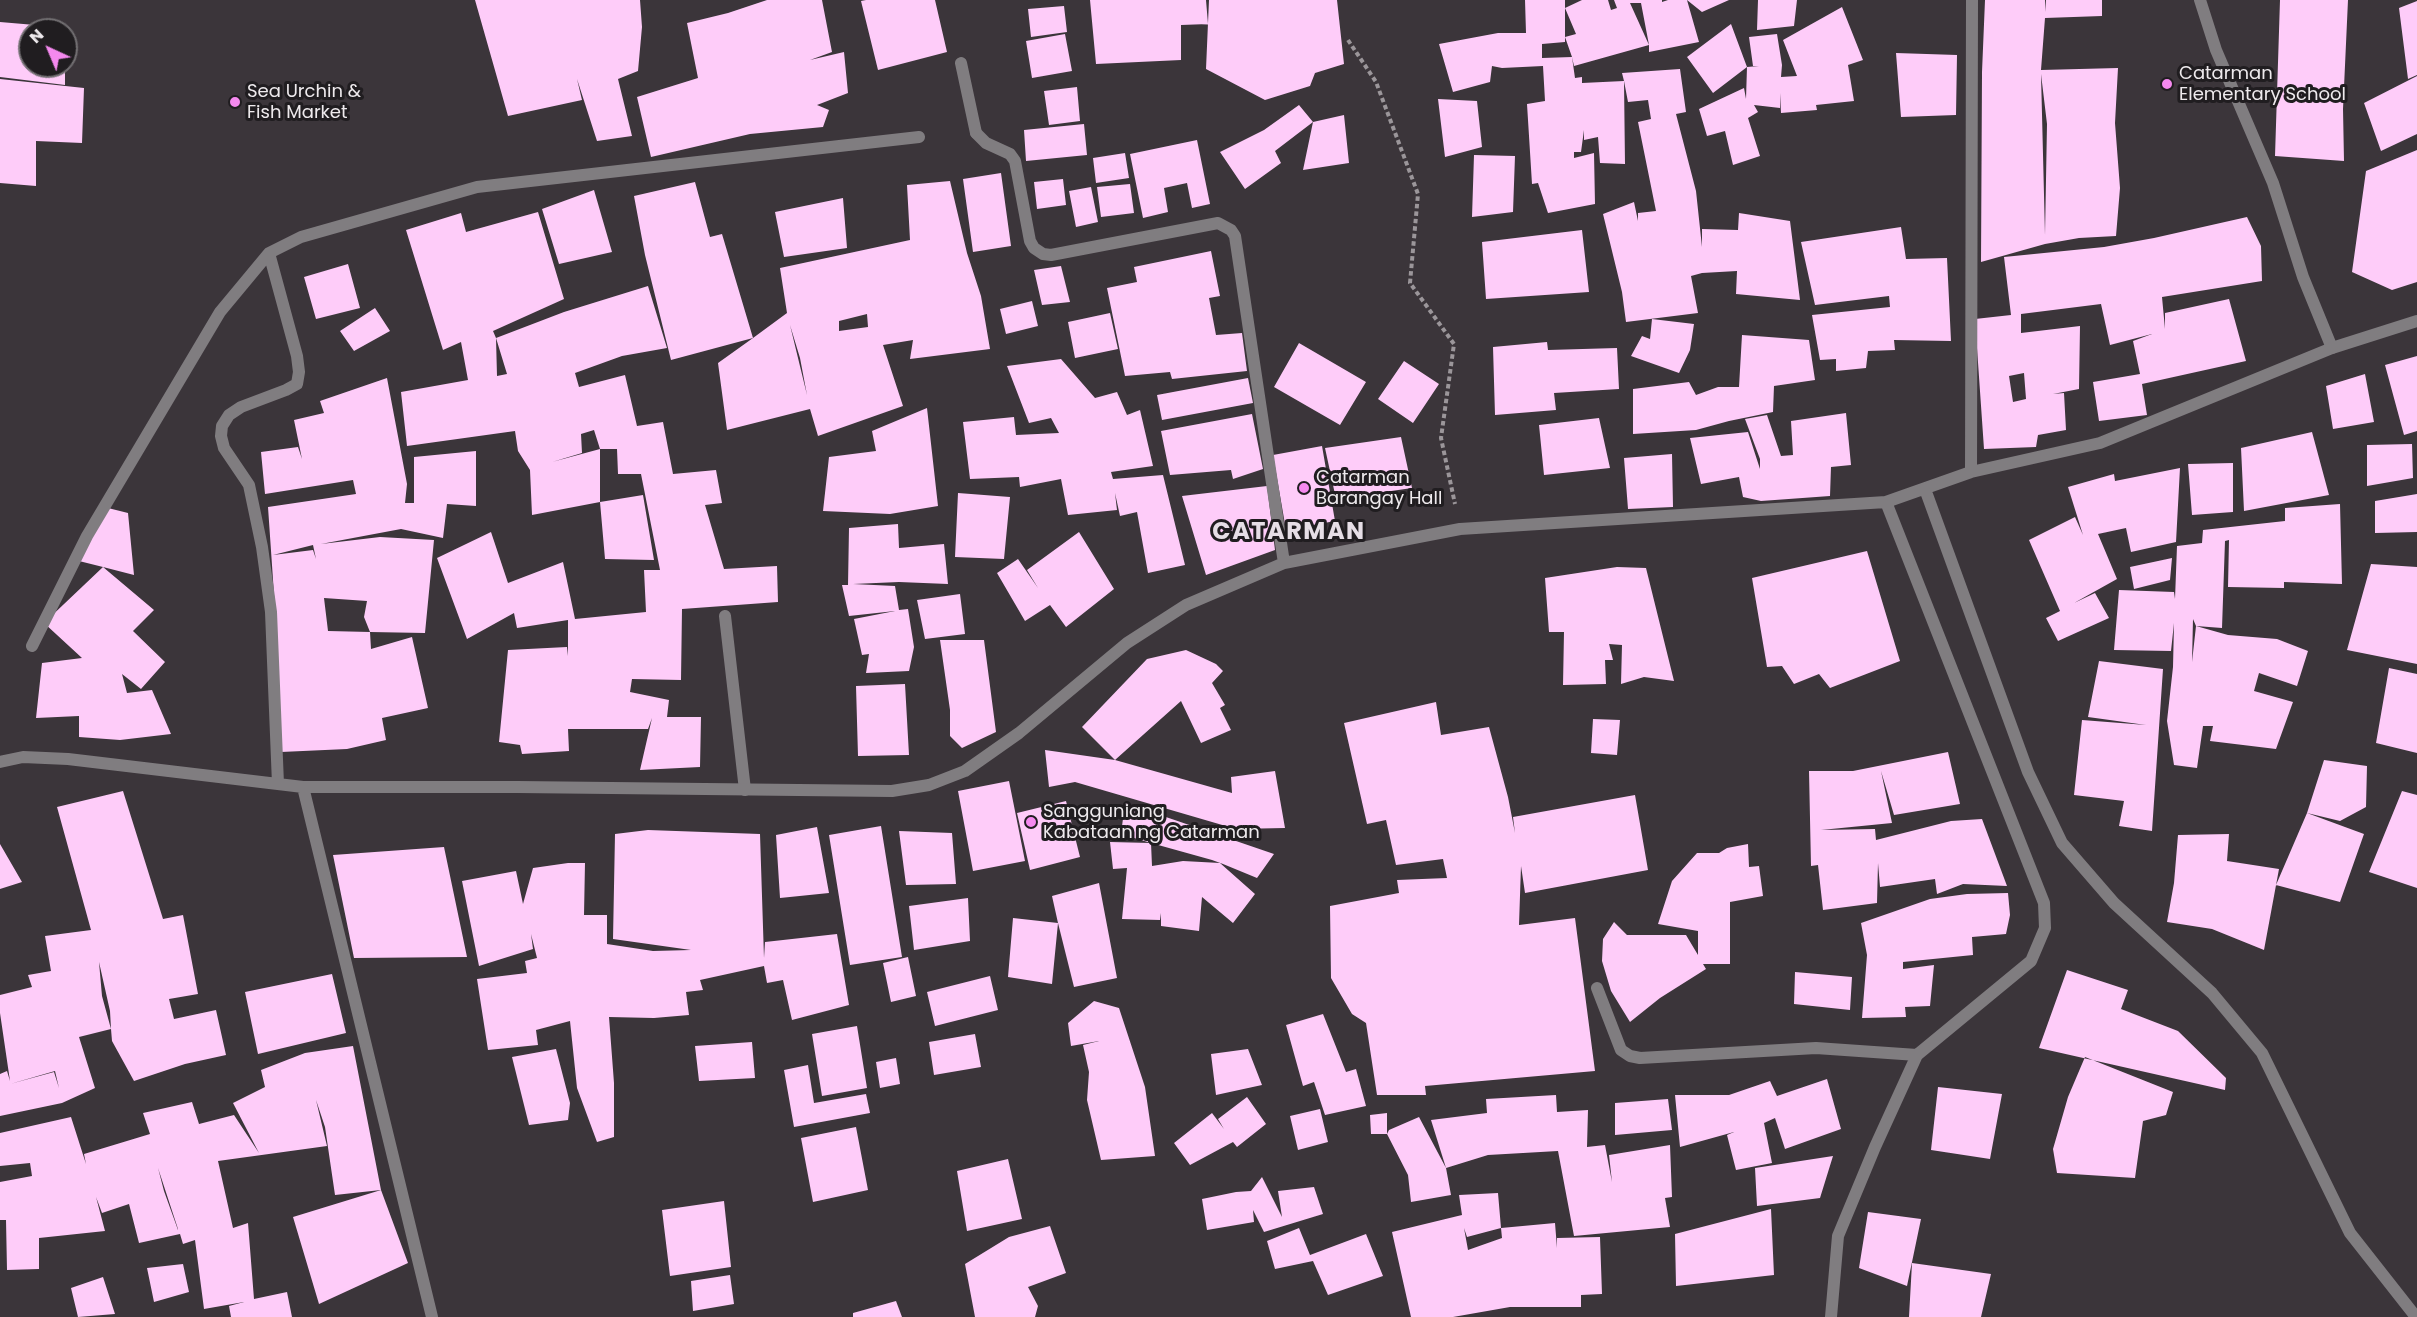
<!DOCTYPE html>
<style>
body{margin:0}
#map{position:relative;width:2417px;height:1317px;overflow:hidden;background:#3b353a;font-family:Poppins,sans-serif}
canvas{display:block}
.north{position:absolute;left:18px;top:18px;width:60px;height:60px;box-sizing:border-box;background:#201d20;border:2px solid #726f72;border-radius:50%;rotate:316deg;font-size:16px;font-weight:700;line-height:24px;text-align:center;color:#eeeaed}
.north::after{content:'';display:block;margin:auto;width:21px;height:27px;background:#f589ef;clip-path:polygon(50% 0,100% 100%,50% 72%,0 100%)}
</style>
<div id="map">
<canvas width="2417" height="1317"></canvas>
<div class="north">N</div>
</div>
<script>
const c = document.querySelector('canvas').getContext('2d');
c.lineJoin = 'round';
function paint(path, color) { c.fillStyle = color; c.fill(path, 'evenodd'); }
const poly = rows => new Path2D(rows.map(r => 'M' + r).join(''));
function trace(path, color, width, dash) { c.strokeStyle = color; c.lineWidth = width; c.lineCap = dash ? 'butt' : 'round'; c.setLineDash(dash || []); c.stroke(path); }
function label(font, color, halo, rows, align = 'center') {
  c.font = font + ' Poppins,sans-serif'; c.lineWidth = 6; c.setLineDash([]); c.textBaseline = 'middle'; c.strokeStyle = halo; c.fillStyle = color; for (const [text, x, y, turn = 0] of rows) {
    c.save(); c.translate(x, y); c.rotate((+turn || 0) * Math.PI / 180); c.textAlign = isNaN(turn) ? turn : align; if (halo) c.strokeText(text, 0, 0); c.fillText(text, 0, 0); c.restore();
  }
}
paint(poly([
 [475,0,640,0,642,27,638,71,618,79,632,136,597,141,577,79,582,100,508,116],
 [767,0,822,0,832,52,810,60,844,52,848,93,817,105,829,110,823,127,750,134,651,157,637,97,698,78,687,23,728,13],
 [866,0,935,0,947,52,878,70,861,1],
 [1090,0,1206,0,1208,24,1181,25,1181,60,1096,64],
 [1209,0,1337,0,1344,64,1315,73,1310,86,1265,100,1206,69],
 [1525,0,1565,0,1565,42,1542,44,1542,58,1572,57,1565,37,1576,34,1565,8,1582,0,1608,0,1611,10,1617,8,1614,0,1662,0,1662,2,1668,0,1729,0,1702,12,1687,0,1699,42,1649,52,1649,45,1574,66,1572,57,1575,78,1582,77,1582,83,1624,81,1622,73,1680,69,1686,112,1676,114,1696,191,1702,247,1702,229,1738,230,1739,213,1790,221,1800,300,1736,294,1737,271,1702,273,1691,276,1698,313,1626,322,1622,292,1603,214,1634,202,1638,221,1638,213,1656,211,1638,122,1651,119,1648,100,1628,102,1624,81,1625,164,1600,163,1598,137,1584,140,1584,130,1581,152,1574,152,1574,158,1594,153,1595,204,1548,213,1538,183,1532,184,1527,104,1545,101,1543,66,1502,68,1492,66,1490,82,1453,92,1439,44,1498,33,1526,33],
 [1630,3,1641,3,1649,45],
 [1758,0,1797,0,1794,26,1757,30],
 [1985,0,2045,0,2045,12,2046,0,2102,0,2102,16,2045,18,2041,70,2118,68,2115,123,2120,188,2116,236,2079,238,2045,244,1981,262,1982,72],
 [2041,74,2047,124,2045,235],
 [2280,0,2348,0,2343,109,2344,161,2275,156],
 [2417,1,2417,75,2408,79,2399,8],
 [1064,6,1067,32,1031,37,1028,9],
 [1842,7,1863,60,1848,65,1854,101,1816,105,1817,110,1781,113,1780,93,1780,108,1754,105,1758,112,1748,118,1760,156,1733,165,1725,131,1707,136,1699,109,1744,88,1746,99,1747,67,1759,66,1753,66,1749,37,1777,34,1782,65,1781,77,1797,76,1783,40],
 [0,22,70,28,30,30,30,66,65,66,65,85,0,77],
 [1731,24,1747,67,1713,93,1687,57],
 [1065,34,1072,71,1032,78,1026,41],
 [1896,53,1957,55,1956,115,1901,117],
 [2417,76,2417,134,2381,151,2364,103],
 [0,79,84,88,82,143,36,141,36,186,0,183],
 [1077,87,1080,121,1049,125,1044,91],
 [1438,99,1477,101,1482,147,1445,157],
 [1299,105,1313,122,1275,151,1281,163,1245,189,1220,152,1264,130],
 [1344,115,1349,163,1303,170,1313,122],
 [1084,124,1087,155,1026,161,1024,130],
 [1197,140,1210,204,1192,208,1187,183,1164,188,1168,212,1143,218,1130,154],
 [2417,150,2417,282,2392,290,2352,272,2366,171],
 [1125,153,1129,178,1096,183,1093,158],
 [1474,155,1515,156,1513,212,1472,217],
 [1001,173,1011,246,973,252,963,179],
 [1063,179,1066,205,1037,209,1034,182],
 [950,181,967,253,981,296,990,349,910,359,913,340,883,345,903,406,818,436,810,409,727,430,718,363,753,338,671,360,645,255,634,196,695,182,710,237,722,234,753,338,787,313,780,268,910,240,907,185],
 [867,314,868,327,839,331,839,321],
 [790,325,800,358,807,395],
 [1130,184,1134,213,1101,217,1097,187],
 [1091,187,1098,222,1076,227,1069,191],
 [594,190,612,252,559,264,542,209],
 [843,198,847,248,784,257,775,212],
 [538,212,564,299,493,331,496,338,497,376,507,374,496,338,564,312,648,286,667,348,622,356,575,373,579,387,625,375,637,426,663,422,673,474,716,470,722,503,705,505,724,569,777,566,778,602,682,609,681,680,632,679,630,692,669,700,667,717,701,717,700,767,640,770,652,718,648,729,568,729,569,751,522,754,520,745,499,742,508,650,567,647,568,656,568,620,517,628,514,613,467,639,437,558,491,532,508,583,563,562,575,619,646,612,644,570,660,570,641,474,618,474,617,449,600,449,594,430,581,434,582,453,552,462,600,449,600,502,532,515,530,470,518,451,515,431,407,446,401,392,468,380,461,342,443,350,406,230,461,213,466,232],
 [2247,217,2261,246,2262,281,2162,297,2165,329,2165,313,2229,299,2246,361,2142,384,2147,415,2099,421,2093,382,2140,374,2133,341,2152,334,2110,345,2101,304,2021,314,2021,333,2080,326,2079,389,2053,394,2064,393,2066,430,2038,435,2036,447,1984,449,1975,319,2011,315,2004,257,2104,247,2154,238],
 [2024,373,2026,399,2013,402,2009,376],
 [1901,227,1906,259,1947,258,1951,341,1894,340,1895,350,1868,351,1866,368,1836,371,1836,359,1820,360,1812,315,1890,307,1889,296,1815,305,1801,242],
 [1582,230,1589,292,1486,299,1482,242],
 [1211,251,1220,296,1209,298,1216,335,1242,333,1247,371,1172,379,1170,372,1125,376,1107,288,1137,282,1134,267],
 [348,264,360,308,316,319,304,277],
 [1061,266,1070,302,1042,305,1034,270],
 [1032,301,1038,326,1006,334,1000,309],
 [375,308,390,331,354,351,340,331],
 [1110,313,1118,349,1075,358,1068,322],
 [1652,319,1694,324,1690,350,1679,373,1631,356,1642,336,1650,339],
 [1742,335,1809,340,1815,380,1774,386,1773,412,1729,421,1696,430,1633,434,1633,389,1689,382,1696,395,1718,387,1739,387],
 [1547,342,1548,350,1617,348,1619,389,1554,393,1556,410,1495,415,1493,347],
 [1299,343,1366,382,1340,425,1274,387],
 [2417,356,2417,431,2404,435,2385,365],
 [1061,359,1095,398,1117,392,1127,415,1140,410,1153,466,1111,472,1113,479,1163,475,1185,565,1148,573,1137,512,1120,516,1115,493,1117,510,1068,515,1061,479,1020,487,1019,477,970,479,963,422,1014,417,1016,435,1059,433,1051,418,1029,423,1007,366],
 [1404,361,1439,384,1413,423,1378,399],
 [2365,374,2374,422,2333,429,2326,386],
 [387,378,407,484,405,503,414,503,414,457,476,451,476,506,447,504,443,538,401,529,321,544,380,537,434,540,425,633,370,632,364,617,367,601,324,598,328,631,370,632,371,649,412,637,428,708,382,718,386,740,347,749,281,752,277,638,268,507,356,494,353,480,265,494,261,452,298,447,302,459,294,420,324,413,320,401],
 [313,545,316,559,313,550,273,555],
 [1248,378,1253,403,1162,420,1157,395],
 [927,408,938,506,890,514,823,511,829,457,876,451,872,431],
 [1846,413,1851,465,1831,467,1830,496,1761,501,1743,497,1739,477,1701,484,1690,438,1748,432,1760,469,1760,459,1745,419,1767,415,1781,456,1793,455,1791,421],
 [1252,414,1263,469,1233,479,1231,470,1170,475,1161,431],
 [1599,418,1610,468,1544,475,1539,425],
 [2312,432,2329,495,2244,511,2241,448],
 [1401,437,1412,488,1336,499,1325,448],
 [2412,444,2413,478,2367,486,2367,445],
 [1322,446,1335,521,1286,530,1273,455],
 [1672,454,1673,507,1628,509,1624,458],
 [2233,463,2233,512,2192,515,2188,464],
 [2180,468,2176,542,2131,552,2126,528,2098,534,2117,579,2074,603,2095,593,2109,618,2058,641,2046,618,2060,611,2029,540,2075,517,2083,535,2068,487,2114,474,2115,481],
 [1267,486,1275,550,1206,575,1182,496],
 [958,493,1010,497,1004,559,955,557],
 [2417,494,2417,532,2375,533,2375,501],
 [643,495,654,560,605,559,600,502],
 [2340,504,2342,584,2284,582,2284,588,2228,587,2229,540,2225,541,2222,628,2196,626,2228,635,2277,639,2308,651,2297,686,2259,673,2254,691,2293,702,2276,749,2210,741,2213,726,2203,726,2197,768,2174,765,2167,721,2173,667,2174,623,2171,651,2114,650,2119,590,2174,592,2175,599,2177,546,2202,543,2203,530,2285,521,2285,508],
 [2193,619,2196,626,2192,662],
 [108,508,128,513,134,575,103,567,154,610,133,631,165,662,141,689,122,674,127,693,152,690,171,734,120,740,79,737,79,716,36,718,42,663,82,658,44,623,103,567,79,561],
 [898,524,899,548,944,544,948,584,899,582,853,584,895,586,899,610,908,609,914,647,909,671,866,673,869,654,862,655,854,619,895,611,849,616,842,585,848,585,849,528],
 [1079,532,1114,589,1066,627,1050,605,1025,621,997,573,1018,559,1038,588,1027,570],
 [1867,551,1900,661,1830,688,1819,674,1794,684,1782,666,1767,667,1752,578],
 [2172,558,2170,580,2134,589,2130,567],
 [2371,564,2417,567,2417,664,2347,650],
 [1617,567,1646,568,1674,681,1644,677,1621,684,1622,645,1609,644,1613,660,1605,660,1606,684,1563,685,1564,632,1549,632,1545,578],
 [960,594,965,634,925,639,917,600],
 [940,640,984,640,996,732,962,748,950,736,950,710],
 [1186,650,1216,664,1223,671,1212,683,1225,705,1220,708,1231,730,1201,743,1181,701,1115,760,1082,727,1147,659],
 [2099,661,2163,669,2152,831,2119,826,2124,801,2074,795,2082,720,2146,725,2088,717],
 [2389,668,2417,674,2417,753,2376,743],
 [905,684,909,755,858,756,856,686],
 [1436,702,1441,735,1489,727,1508,797,1515,833,1513,817,1635,795,1648,870,1525,893,1521,866,1519,925,1575,918,1595,1071,1425,1086,1426,1095,1377,1095,1366,1023,1352,1014,1331,978,1330,906,1399,893,1397,880,1447,878,1443,859,1396,865,1386,820,1367,824,1344,723],
 [1593,719,1620,720,1617,755,1591,753],
 [1045,750,1115,760,1232,793,1231,777,1275,771,1285,828,1236,829,1075,782,1049,787],
 [1948,752,1960,804,1894,815,1881,771,1892,823,1821,830,1875,829,1876,840,1951,821,1982,819,2007,886,1963,884,1937,894,1935,879,1880,887,1878,863,1877,903,1823,910,1818,865,1811,866,1809,771,1853,771],
 [2324,760,2367,766,2366,807,2340,821,2307,813],
 [1009,781,1025,861,973,871,958,791],
 [123,791,163,919,183,915,198,994,169,999,174,1019,216,1010,226,1055,185,1064,134,1081,112,1041,111,1029,79,1037,95,1088,62,1103,0,1116,0,1074,7,1071,10,1081,0,1013,0,995,32,987,28,975,51,971,45,936,91,930,57,807],
 [99,962,110,1011,111,1029,102,996],
 [55,1071,59,1088,54,1072,10,1084],
 [2402,791,2417,795,2417,888,2369,872],
 [1066,801,1080,857,1030,870,1017,813],
 [1125,803,1274,854,1257,878,1223,864,1212,860,1151,843,1152,866,1183,861,1220,863,1255,894,1233,923,1202,897,1199,931,1161,926,1161,913,1160,920,1122,919,1127,868,1113,869,1110,842,1151,843,1121,834],
 [2307,813,2364,834,2340,902,2276,885],
 [881,826,902,957,850,965,829,835],
 [817,827,829,893,780,898,776,835],
 [648,830,760,834,764,958,765,942,837,934,849,1005,792,1020,783,980,767,983,764,966,700,980,703,990,686,992,689,1015,654,1018,609,1017,614,1083,614,1137,597,1142,577,1088,570,1021,536,1030,538,1045,488,1050,477,979,527,973,525,961,537,958,531,934,533,949,479,966,462,881,516,871,523,904,533,868,568,863,585,863,584,915,607,915,607,944,653,951,691,950,613,939,615,834],
 [899,831,952,833,956,884,906,885],
 [2229,834,2227,861,2279,869,2264,950,2212,929,2167,922,2174,883,2178,835],
 [0,844,22,882,0,889],
 [1748,844,1749,867,1759,866,1763,896,1730,902,1730,964,1703,964,1706,969,1660,998,1630,1022,1611,991,1602,961,1603,939,1614,922,1627,935,1686,935,1698,955,1698,931,1658,924,1672,881,1697,853,1719,853,1727,848],
 [444,847,467,957,354,958,333,855],
 [1099,883,1117,978,1074,987,1058,923,1052,984,1008,977,1013,918,1058,923,1052,896],
 [2008,893,2010,915,2006,934,1972,937,1973,955,1903,962,1903,969,1934,965,1930,1006,1905,1007,1906,1017,1862,1018,1867,955,1861,923,1930,899,1967,894],
 [968,898,970,941,914,950,909,906],
 [908,957,916,996,891,1002,883,963],
 [2067,970,2128,990,2121,1009,2178,1031,2226,1078,2225,1090,2039,1048],
 [1795,972,1852,977,1850,1010,1794,1004],
 [332,974,346,1033,258,1054,245,992],
 [990,976,998,1010,935,1026,927,992],
 [1094,1001,1119,1008,1145,1087,1155,1156,1101,1160,1087,1100,1089,1072,1083,1045,1099,1041,1071,1046,1068,1023],
 [1323,1014,1346,1072,1356,1069,1366,1106,1325,1115,1314,1082,1303,1086,1286,1025],
 [857,1026,867,1088,822,1096,812,1034],
 [975,1034,981,1067,934,1075,929,1042],
 [752,1042,755,1078,699,1081,695,1046],
 [353,1046,381,1190,335,1195,325,1127,316,1100,327,1146,218,1161,233,1228,248,1223,254,1299,287,1292,292,1317,231,1317,229,1306,244,1302,204,1309,195,1240,183,1244,180,1234,139,1243,129,1204,102,1213,96,1197,105,1231,39,1238,39,1269,7,1270,6,1220,0,1220,0,1182,32,1176,30,1163,0,1166,0,1133,71,1117,86,1164,84,1154,150,1134,143,1113,192,1102,199,1124,234,1115,259,1153,233,1103,265,1087,261,1070,305,1053],
 [158,1168,178,1229,178,1230,164,1191],
 [556,1049,570,1103,568,1120,529,1125,512,1057],
 [1248,1049,1262,1085,1216,1095,1211,1054],
 [2085,1057,2173,1092,2166,1115,2143,1121,2135,1178,2057,1173,2053,1149,2068,1097],
 [896,1058,900,1084,880,1088,876,1062],
 [808,1065,814,1103,866,1094,870,1113,794,1127,784,1070],
 [1827,1079,1841,1129,1785,1149,1775,1118,1764,1123,1772,1163,1736,1170,1727,1135,1734,1132,1680,1147,1675,1095,1729,1095,1770,1081,1777,1096],
 [1938,1087,2002,1094,1990,1159,1931,1150],
 [1556,1095,1557,1112,1588,1110,1587,1147,1605,1145,1612,1182,1609,1155,1670,1145,1672,1197,1665,1198,1670,1227,1574,1236,1558,1151,1488,1155,1446,1168,1431,1120,1487,1113,1486,1099],
 [1247,1097,1266,1124,1237,1147,1233,1142,1190,1165,1174,1143,1212,1113,1224,1129,1218,1119],
 [1668,1099,1672,1130,1615,1135,1615,1103],
 [1320,1109,1328,1142,1298,1150,1290,1116],
 [1387,1113,1387,1134,1389,1130,1419,1117,1446,1168,1451,1195,1411,1202,1408,1175,1387,1134,1371,1134,1370,1115],
 [856,1127,868,1190,813,1202,801,1138],
 [1833,1156,1820,1198,1757,1206,1755,1168],
 [1008,1159,1022,1219,967,1231,957,1171],
 [1262,1177,1282,1217,1278,1191,1314,1187,1323,1214,1264,1232,1253,1210,1254,1222,1207,1230,1202,1199,1236,1192,1251,1191],
 [381,1190,408,1263,319,1304,293,1217],
 [1498,1193,1501,1228,1467,1237,1464,1228,1468,1250,1502,1238,1501,1228,1555,1223,1557,1248,1557,1238,1600,1237,1602,1294,1581,1295,1581,1307,1510,1307,1453,1317,1411,1317,1392,1232,1462,1215,1459,1195],
 [724,1201,731,1267,670,1276,662,1210],
 [1771,1209,1774,1275,1676,1286,1675,1234],
 [1868,1212,1921,1219,1907,1286,1859,1268],
 [1050,1226,1066,1273,1028,1287,1038,1306,1035,1317,975,1317,965,1264,1009,1237],
 [1299,1228,1310,1255,1366,1234,1383,1276,1328,1295,1313,1261,1275,1269,1267,1241],
 [1912,1263,1991,1274,1981,1317,1909,1317],
 [183,1264,189,1292,154,1302,147,1268],
 [730,1275,734,1304,693,1311,691,1281],
 [103,1277,115,1314,78,1317,71,1288],
 [896,1301,902,1317,853,1317,853,1313]
]), '#feccf9');
trace(poly([
 [1348,40,1376,82,1418,194,1410,283,1454,344,1441,438,1455,504]
]), '#9b969a', 4, [4.5, 3]);
trace(poly([
 [2200,0,2216,50,2273,183,2303,277,2332,348],
 [961,63,976,133],
 [725,616,745,790]
]), '#807d80', 12);
trace(poly([
 [976,133,986,143,1010,154,1015,161,1030,241,1034,248,1043,254,1051,255,1218,223,1231,230,1235,236,1284,563],
 [269,253,297,356,299,372,297,384,286,390,241,407,229,415,222,426,221,436,224,448,249,485,262,547,271,612,278,784],
 [1971,472,1972,0],
 [1925,489,2028,772,2062,843,2114,903,2212,993,2262,1053,2350,1233,2416,1317],
 [32,646,87,536,220,312,269,253,301,237,477,187,919,137],
 [0,762,23,757,68,759,303,787,517,787,892,791,929,785,965,771,1019,733,1127,643,1186,605,1284,563,1460,529,1886,502,1971,472,2100,443,2332,348,2417,321],
 [303,787,432,1317],
 [1597,988,1621,1050,1630,1056,1640,1058,1816,1048,1917,1055],
 [1831,1317,1838,1236,1875,1147,1917,1055,2031,961,2045,928,2044,903,1886,502]
]), '#807d80', 12);
for (const [x, y, r, color] of [
 [2167,84,6,"#f589ef"],
 [235,102,6,"#f589ef"],
 [1304,488,6,"#f589ef"],
 [1031,822,6,"#f589ef"]
]) { const dot = new Path2D(); dot.arc(x, y, r, 0, 2 * Math.PI); c.fillStyle = color; c.fill(dot); trace(dot, '#201d20', 2); }
label('18px', '#eeeaed', '#201d20', [
 ["Catarman",2179,74],
 ["Elementary School",2179,95],
 ["Sea Urchin &",247,92],
 ["Fish Market",247,113],
 ["Catarman",1316,478],
 ["Barangay Hall",1316,499],
 ["Sangguniang",1043,812],
 ["Kabataan ng Catarman",1043,833]
], 'left');
c.letterSpacing = '1.5px';
label('bold 24px', '#e6dee6', '#201d20', [
 ["CATARMAN",1289,533]
]);
c.letterSpacing = '0px';
</script>
